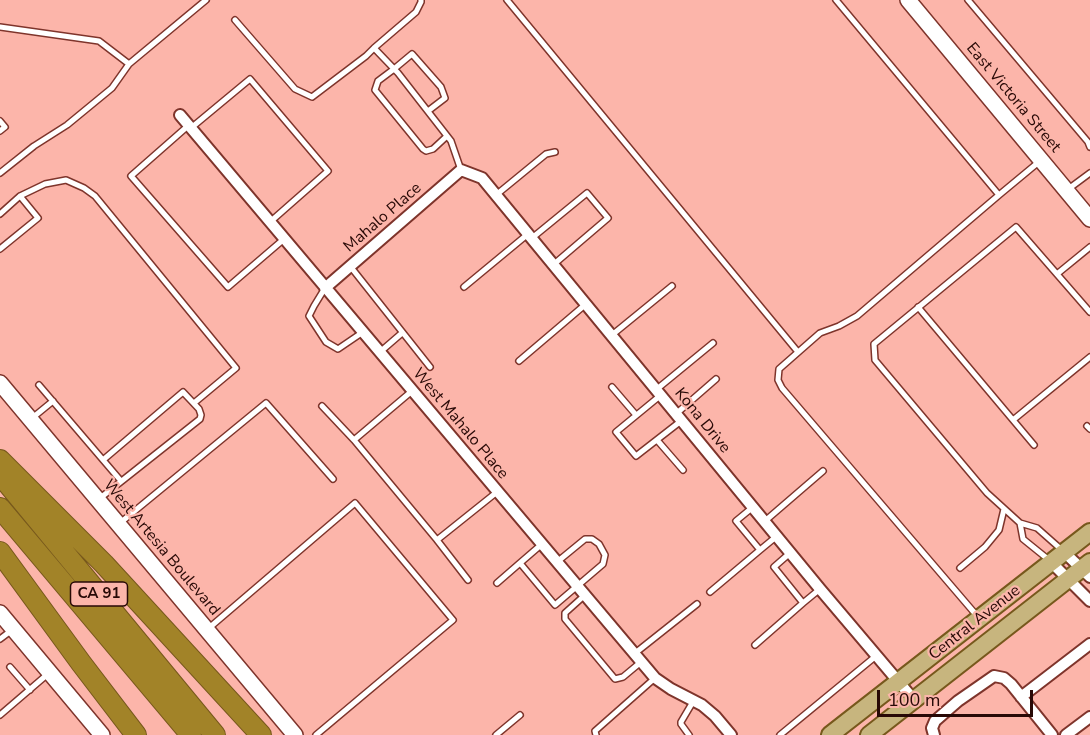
<!DOCTYPE html>
<style>
body{margin:0}
#map{position:relative;width:1090px;height:735px;overflow:hidden;background:#fcb5aa;font-family:"Nunito Sans",sans-serif}
canvas{display:block}
.scale{position:absolute;left:877px;top:690px;width:156px;height:27px;box-sizing:border-box;border:3px solid #280906;border-top:0;padding-left:8px;font-size:18px;line-height:21px;white-space:nowrap;color:#280906;-webkit-text-stroke:4px #fcb5aa;paint-order:stroke}
</style>
<div id="map">
<canvas width="1090" height="735"></canvas>
<div class="scale">100 m</div>
</div>
<script>
const c = document.querySelector('canvas').getContext('2d');
c.lineJoin = 'round';
const poly = rows => new Path2D(rows.map(r => 'M' + r).join(''));
function trace(path, color, width, dash) { c.strokeStyle = color; c.lineWidth = width; c.lineCap = dash ? 'butt' : 'round'; c.setLineDash(dash || []); c.stroke(path); }
function label(font, color, halo, rows, align = 'center') {
  c.font = font + ' "Nunito Sans",sans-serif'; c.lineWidth = 4.5; c.setLineDash([]); c.textBaseline = 'middle'; c.strokeStyle = halo; c.fillStyle = color; for (const [text, x, y, turn = 0] of rows) {
    c.save(); c.translate(x, y); c.rotate((+turn || 0) * Math.PI / 180); c.textAlign = isNaN(turn) ? turn : align; if (halo) c.strokeText(text, 0, 0); c.fillText(text, 0, 0); c.restore();
  }
}
const service = poly([
 [421,0,421,2,416,12,374,48,398,73,451,141,461,170],
 [507,0,798,352],
 [836,0,999,195,1040,161],
 [968,0,1088,142,1090,147],
 [235,20,295,89,312,97,366,56,374,48],
 [0,27,99,41,129,64,206,0],
 [394,69,378,81,375,90,423,149,426,151,433,149,447,136],
 [394,69,412,54,441,87,445,98,428,111],
 [0,121,5,127,0,131],
 [189,125,131,176,228,287,284,239],
 [191,128,250,79,328,171,270,222],
 [0,173,34,146,67,125,112,88,129,64],
 [1067,190,1090,173],
 [496,195,546,154,555,152],
 [0,214,20,196,45,184,66,180,84,188,95,196,236,368,194,403],
 [532,238,587,193,608,218,553,265],
 [0,249,38,218,20,196],
 [350,266,430,367],
 [1057,274,1090,247],
 [464,287,528,234],
 [325,288,314,306,309,316,326,342,338,349,363,332],
 [918,307,1034,445],
 [612,335,672,286],
 [380,352,402,333],
 [519,361,586,304],
 [39,385,121,481],
 [612,387,636,415],
 [657,389,713,343],
 [412,391,354,440,437,540,497,492],
 [661,395,616,432,636,456,681,421],
 [322,406,354,440],
 [677,413,716,379],
 [31,419,53,401],
 [1013,420,1090,357],
 [1087,426,1090,429],
 [657,440,683,470],
 [99,499,200,419,201,415,199,409,183,392,103,460],
 [753,507,736,521,760,550,777,536],
 [765,521,823,471],
 [120,523,266,403,333,479],
 [1020,523,987,493,875,360,874,344,1016,227,1090,312],
 [437,540,468,580],
 [542,544,520,563,555,605,603,564,605,555,599,544,592,539,585,539,557,562],
 [790,553,774,567,803,603,820,589],
 [1049,560,1023,539,1020,523,1037,528,1063,551],
 [960,568,985,547,999,530,1004,509],
 [497,583,520,563],
 [710,592,760,550],
 [585,595,565,613,565,619,615,679,623,677,641,662],
 [978,617,782,388,778,380,779,369,820,333,839,326,857,316,999,195],
 [209,628,355,503,453,620,316,735],
 [0,639,12,630],
 [755,645,803,603],
 [634,654,697,604],
 [10,667,30,690],
 [0,715,49,673],
 [496,735,520,715],
 [596,735,595,731,655,678],
 [689,735,681,724,681,722,694,700],
 [780,735,876,656]
]);
const minor = poly([
 [180,115,655,678,671,689,702,705,715,716,731,735],
 [325,288,461,170,482,178,820,589,914,700],
 [1064,552,1090,577],
 [1051,562,1090,601],
 [1021,697,1090,644],
 [934,735,932,728,935,721,958,701,994,676,1004,678,1011,684,1052,735],
 [1066,735,1090,717]
]);
const secondary = poly([
 [908,0,1090,219],
 [0,383,295,735],
 [0,613,102,735]
]);
const primary = poly([
 [830,735,1090,532],
 [869,735,1090,562]
]);
const motorway = poly([
 [0,460,104,564,261,735],
 [3,478,215,735],
 [0,508,191,735],
 [0,552,81,663,136,735]
]);
trace(service, '#7e342b', 8);
trace(minor, '#7e342b', 14);
trace(secondary, '#7e342b', 18);
trace(primary, '#77581c', 20);
trace(motorway, '#77581c', 22);
trace(service, '#fff', 5);
trace(minor, '#fff', 10);
trace(secondary, '#fff', 15);
trace(primary, '#c7b57e', 16);
trace(motorway, '#a28328', 20);
for (const [x, y, w] of [
 [99,594,57]
]) { const box = new Path2D(); box.roundRect(x - w / 2, y - 12, w, 24, 4.5); c.fillStyle = '#fcb5aa'; c.fill(box); trace(box, '#280906', 1.5); }
label('bold 15px', '#280906', null, [
 ["CA 91",99,594]
]);
label('16px', '#280906', '#fcb5aa', [
 ["East Victoria Street",1013,98,50],
 ["Mahalo Place",383,218,-41],
 ["Kona Drive",702,421,51],
 ["West Mahalo Place",460,424,50],
 ["West Artesia Boulevard",161,548,50],
 ["Central Avenue",975,623,-38]
]);
</script>
